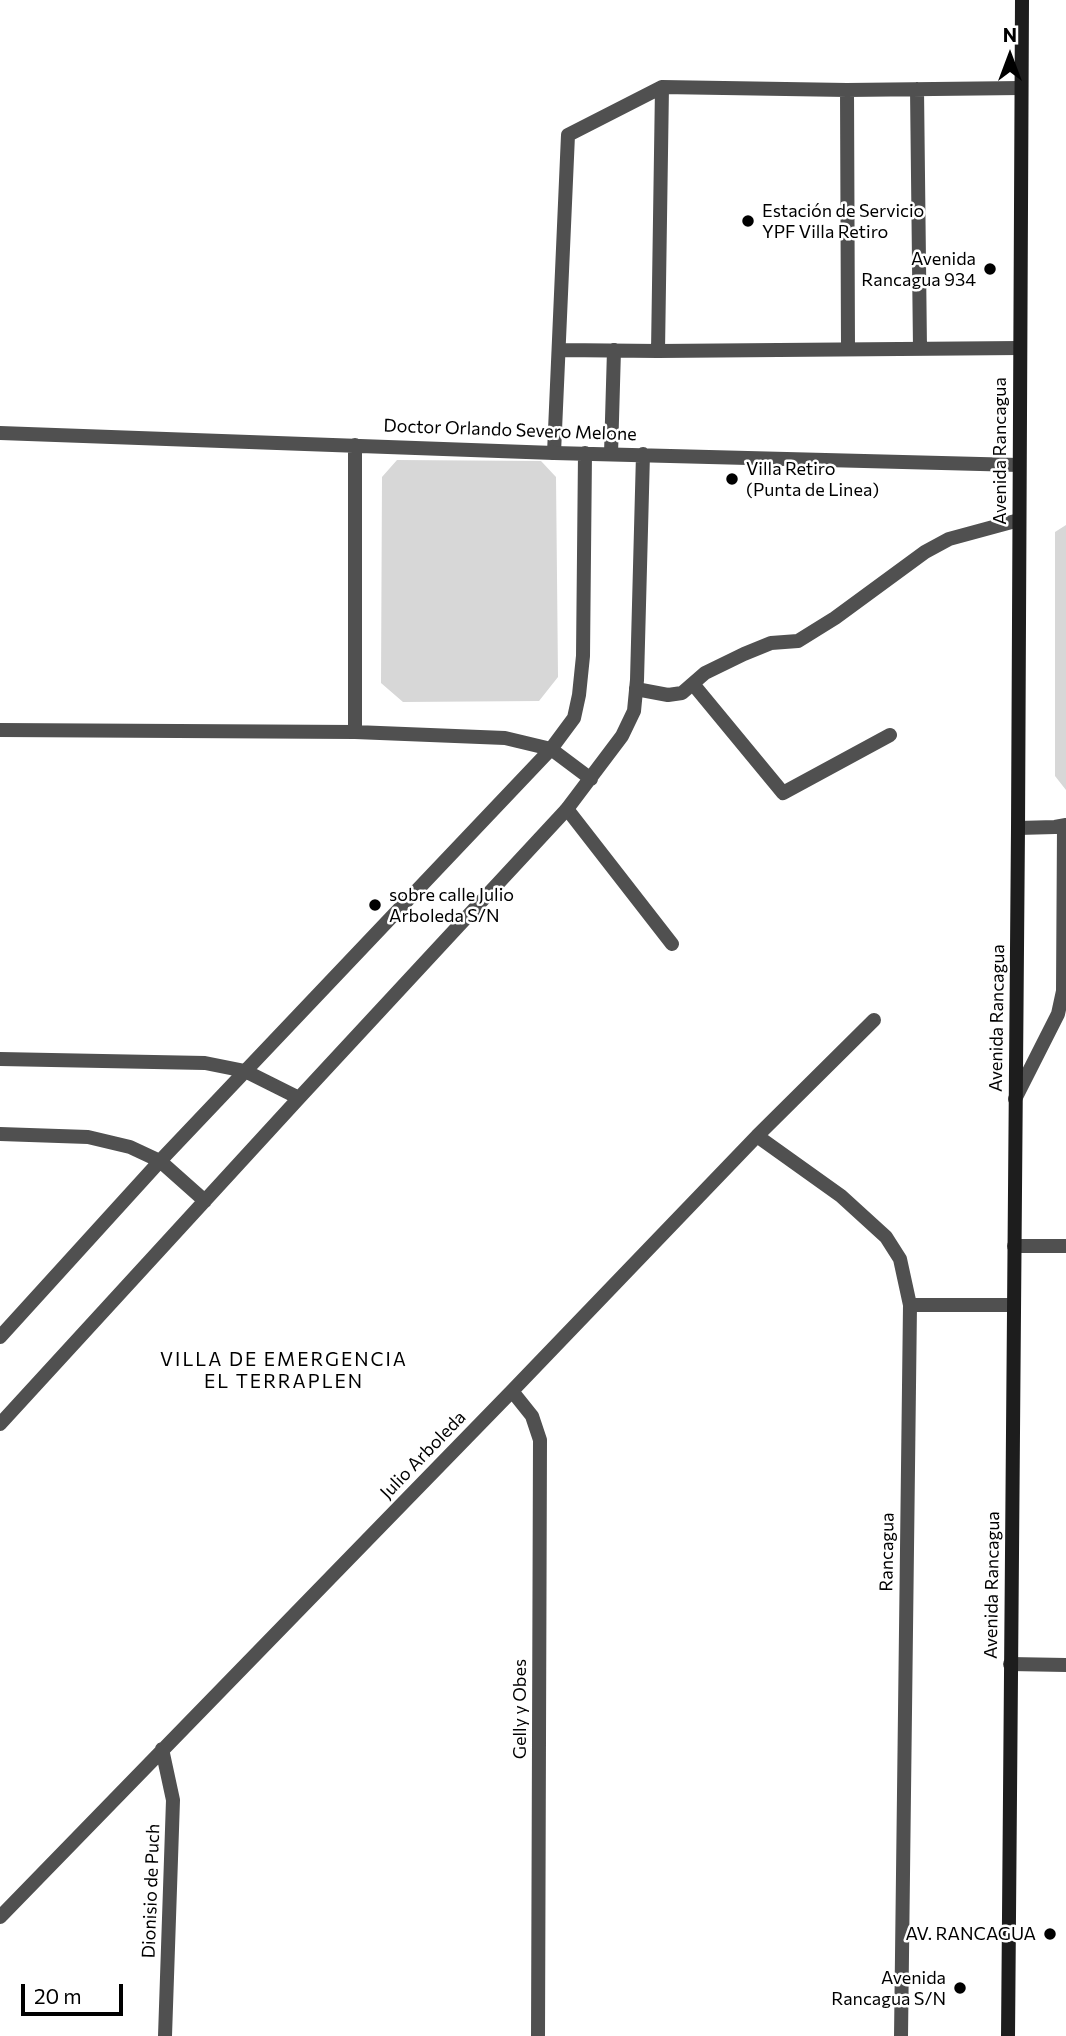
<!DOCTYPE html>
<meta charset="utf-8">
<style>
body{margin:0}
#map{position:relative;width:1066px;height:2036px;overflow:hidden;background:#fff;font-family:Commissioner,sans-serif}
canvas{display:block}
.north{position:absolute;left:975px;top:21px;width:70px;height:70px;-webkit-text-stroke:5px #fff;paint-order:stroke;rotate:0deg;font-size:19px;font-weight:700;line-height:28px;text-align:center;color:#000}
.north::after{content:'';display:block;margin:auto;width:24px;height:32px;background:#000;clip-path:polygon(50% 0,100% 100%,50% 72%,0 100%)}
.scale{position:absolute;left:21px;top:1984px;width:102px;height:32px;box-sizing:border-box;border:4px solid #000;border-top:0;padding-left:9px;font-size:21px;line-height:24px;white-space:nowrap;color:#000;-webkit-text-stroke:5px #fff;paint-order:stroke}
</style>
<div id="map">
<canvas width="1066" height="2036"></canvas>
<div class="north">N</div>
<div class="scale">20 m</div>
</div>
<script>
const c = document.querySelector('canvas').getContext('2d');
c.lineJoin = 'round';
function paint(path, color) { c.fillStyle = color; c.fill(path, 'evenodd'); }
const poly = rows => new Path2D(rows.map(r => 'M' + r).join(''));
function trace(path, color, width, dash) { c.strokeStyle = color; c.lineWidth = width; c.lineCap = dash ? 'butt' : 'round'; c.setLineDash(dash || []); c.stroke(path); }
function label(font, color, halo, rows, align = 'center') {
  c.font = font + ' Commissioner,sans-serif'; c.lineWidth = 5; c.setLineDash([]); c.textBaseline = 'middle'; c.strokeStyle = halo; c.fillStyle = color; for (const [text, x, y, turn = 0] of rows) {
    c.save(); c.translate(x, y); c.rotate((+turn || 0) * Math.PI / 180); c.textAlign = isNaN(turn) ? turn : align; if (halo) c.strokeText(text, 0, 0); c.fillText(text, 0, 0); c.restore();
  }
}
paint(poly([
 [397,460,541,461,556,477,558,677,539,701,403,702,381,683,382,477],
 [1066,525,1066,790,1055,776,1055,532]
]), '#d7d7d7');
trace(poly([
 [917,89,920,349],
 [847,90,848,349],
 [1020,348,658,351,662,87,847,90,1021,88],
 [560,350,658,351],
 [554,453,568,135,662,87],
 [611,454,614,350],
 [693,684,783,793,890,735],
 [636,689,668,695,682,693,705,673,744,654,771,643,798,641,835,618,925,552,949,539,1019,520],
 [567,809,672,944],
 [1014,1246,1066,1246]
]), '#505050', 14);
trace(poly([
 [0,433,554,453,1019,465],
 [355,445,355,732],
 [0,730,355,732,505,738,551,749,591,779],
 [1018,828,1055,827,1066,825],
 [0,1059,205,1063,245,1071,299,1098],
 [1015,1099,1058,1014,1063,991,1064,826],
 [0,1134,88,1137,130,1147,160,1161,205,1201],
 [757,1136,841,1196,886,1237,900,1259,910,1305,901,2036],
 [910,1305,1014,1305],
 [0,1337,160,1161,551,749,574,718,579,695,583,656,585,453],
 [512,1391,532,1416,540,1440,538,2036],
 [0,1424,299,1098,567,809,622,736,634,711,637,680,643,454],
 [1010,1664,1066,1665],
 [162,1749,173,1800,165,2036],
 [0,1917,512,1391,757,1136,874,1020]
]), '#505050', 14);
trace(poly([
 [1008,2036,1018,828,1022,0]
]), '#1d1d1d', 14);
for (const [x, y, r, color] of [
 [748,221,7,"#000"],
 [990,269,7,"#000"],
 [732,479,7,"#000"],
 [375,905,7,"#000"],
 [1050,1934,7,"#000"],
 [960,1988,7,"#000"]
]) { const dot = new Path2D(); dot.arc(x, y, r, 0, 2 * Math.PI); c.fillStyle = color; c.fill(dot); trace(dot, '#fff', 2.5); }
label('18px', '#000', '#fff', [
 ["Estación de Servicio",762,211],
 ["YPF Villa Retiro",762,232],
 ["Avenida",976,259,"right"],
 ["Rancagua 934",976,280,"right"],
 ["Villa Retiro",746,469],
 ["(Punta de Linea)",746,490],
 ["sobre calle Julio",389,895],
 ["Arboleda S/N",389,916],
 ["AV. RANCAGUA",1036,1934,"right"],
 ["Avenida",946,1978,"right"],
 ["Rancagua S/N",946,1999,"right"]
], 'left');
label('18px', '#000', '#fff', [
 ["Doctor Orlando Severo Melone",510,430,2],
 ["Avenida Rancagua",1000,451,-90],
 ["Avenida Rancagua",997,1018,-89],
 ["Julio Arboleda",423,1455,-46],
 ["Rancagua",887,1552,-89],
 ["Avenida Rancagua",992,1585,-89],
 ["Gelly y Obes",520,1709,-90],
 ["Dionisio de Puch",151,1891,-88]
]);
c.letterSpacing = '2px';
label('19px', '#000', '#fff', [
 ["VILLA DE EMERGENCIA",284,1360],
 ["EL TERRAPLEN",284,1382]
]);
c.letterSpacing = '0px';
</script>
